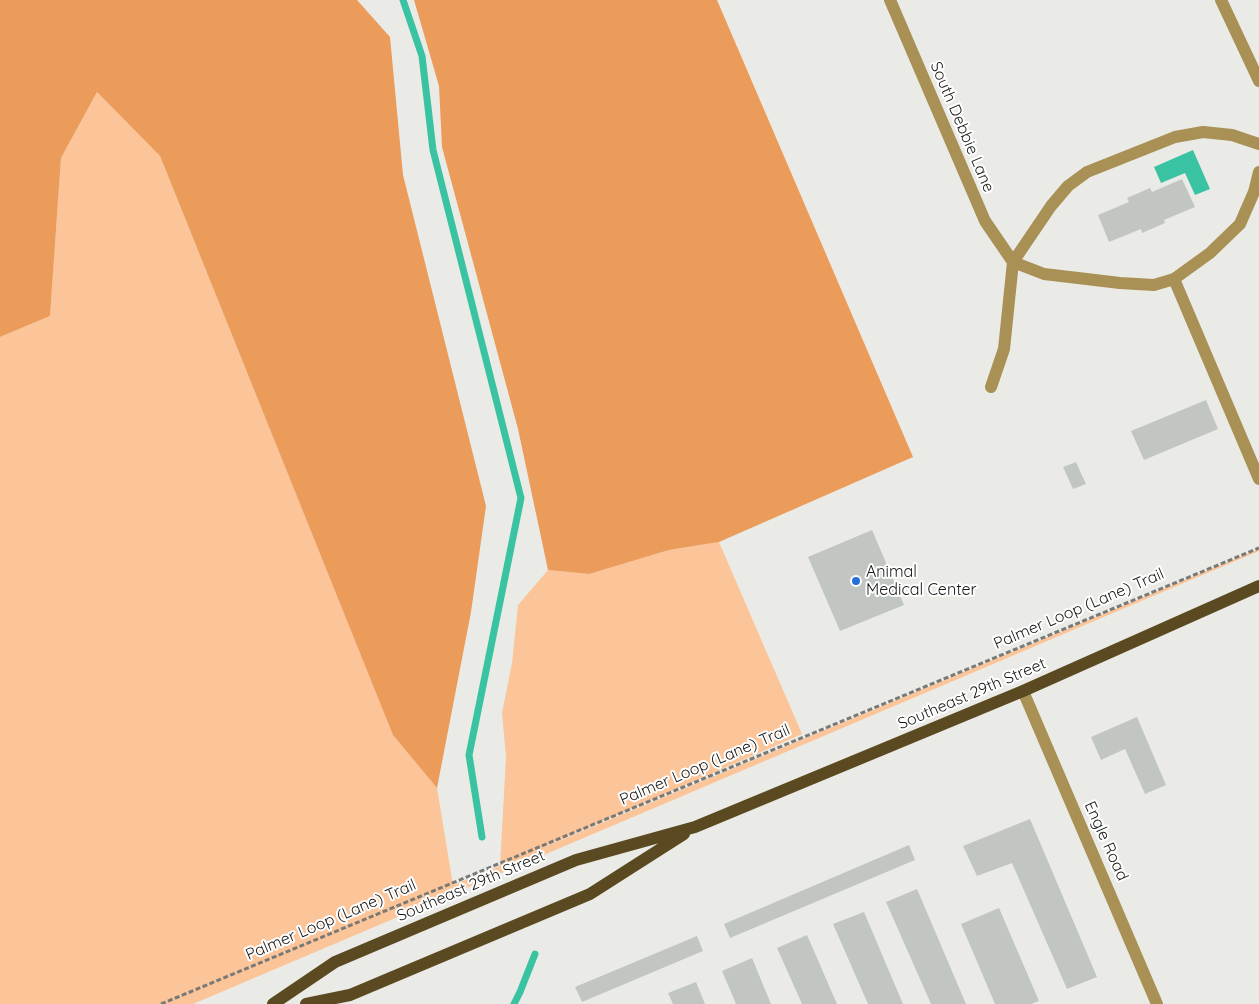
<!DOCTYPE html>
<style>
body{margin:0}
canvas{display:block;background:#eaebe6}
</style>
<canvas width="1259" height="1004"></canvas>
<script>
const c = document.querySelector('canvas').getContext('2d');
c.lineJoin = 'round';
function paint(path, color) { c.fillStyle = color; c.fill(path, 'evenodd'); }
const poly = rows => new Path2D(rows.map(r => 'M' + r).join(''));
function trace(path, color, width, dash) { c.strokeStyle = color; c.lineWidth = width; c.lineCap = dash ? 'butt' : 'round'; c.setLineDash(dash || []); c.stroke(path); }
function label(font, color, halo, rows, align = 'center') {
  c.font = font + ' Quicksand,sans-serif'; c.lineWidth = 4; c.setLineDash([]); c.textBaseline = 'middle'; c.strokeStyle = halo; c.fillStyle = color; for (const [text, x, y, turn = 0] of rows) {
    c.save(); c.translate(x, y); c.rotate((+turn || 0) * Math.PI / 180); c.textAlign = isNaN(turn) ? turn : align; if (halo) c.strokeText(text, 0, 0); c.fillText(text, 0, 0); c.restore();
  }
}
paint(poly([
 [97,92,160,156,393,734,437,788,453,885,500,866,506,757,502,713,512,663,518,605,548,570,589,574,669,550,719,542,802,734,530,853,1259,549,1259,551,193,1004,0,1004,0,337,50,316,61,158]
]), '#fcc499');
paint(poly([
 [0,0,357,0,390,37,403,175,486,506,471,612,437,788,393,735,160,156,97,92,61,158,50,316,0,337],
 [414,0,717,0,913,457,719,542,669,550,589,574,548,570,518,429,442,147,439,86]
]), '#eb9c5a');
paint(poly([
 [1193,150,1210,189,1195,195,1185,173,1161,183,1154,167]
]), '#3ac3a2');
trace(poly([
 [403,0,422,56,433,150,521,498,469,755,482,837],
 [514,1004,520,992,535,954]
]), '#3ac3a2', 7);
paint(poly([
 [1182,179,1195,207,1164,220,1165,223,1142,233,1141,229,1109,242,1098,215,1129,202,1127,198,1150,188,1152,192],
 [1206,400,1218,429,1144,460,1131,431],
 [1076,462,1086,484,1073,489,1063,467],
 [872,530,904,605,840,631,808,557],
 [1137,717,1166,785,1145,794,1125,749,1101,760,1091,737],
 [1030,819,1097,977,1067,989,1012,863,977,876,963,846],
 [909,845,915,860,730,938,724,924],
 [917,889,966,1004,931,1004,886,902],
 [999,908,1039,1001,1031,1004,995,1004,961,924],
 [864,912,903,1004,868,1004,833,924],
 [807,935,837,1004,802,1004,777,948],
 [697,936,703,951,582,1002,575,987],
 [752,958,771,1004,736,1004,722,971],
 [696,982,705,1004,673,1004,668,993]
]), '#c2c6c2');
trace(poly([
 [161,1004,1259,548]
]), '#797976', 3, [5, 2.5]);
trace(poly([
 [890,0,985,221,1013,262,1044,274,1120,283,1154,285,1174,279,1210,253,1240,224,1254,192,1259,172],
 [1221,0,1259,81],
 [1174,279,1259,479],
 [991,387,1004,349,1013,262,1051,206,1068,186,1087,172,1175,137,1203,132,1232,135,1259,144],
 [1023,691,1157,1004]
]), '#a99055', 12);
trace(poly([
 [273,1004,335,962,576,860,695,827,1023,691,1259,586],
 [306,1004,350,995,590,894,684,834]
]), '#5b4a21', 12);
for (const [x, y, r, color] of [
 [856,581,5,"#256fda"]
]) { const dot = new Path2D(); dot.arc(x, y, r, 0, 2 * Math.PI); c.fillStyle = color; c.fill(dot); trace(dot, '#fff', 2); }
label('16px', '#181816', '#fff', [
 ["South Debbie Lane",962,127,67],
 ["Palmer Loop (Lane) Trail",1079,609,-23],
 ["Southeast 29th Street",972,694,-23],
 ["Palmer Loop (Lane) Trail",705,765,-23],
 ["Engle Road",1106,841,66],
 ["Southeast 29th Street",471,886,-23],
 ["Palmer Loop (Lane) Trail",331,920,-23]
]);
label('16px', '#181816', '#fff', [
 ["Animal",866,572],
 ["Medical Center",866,590]
], 'left');
</script>
